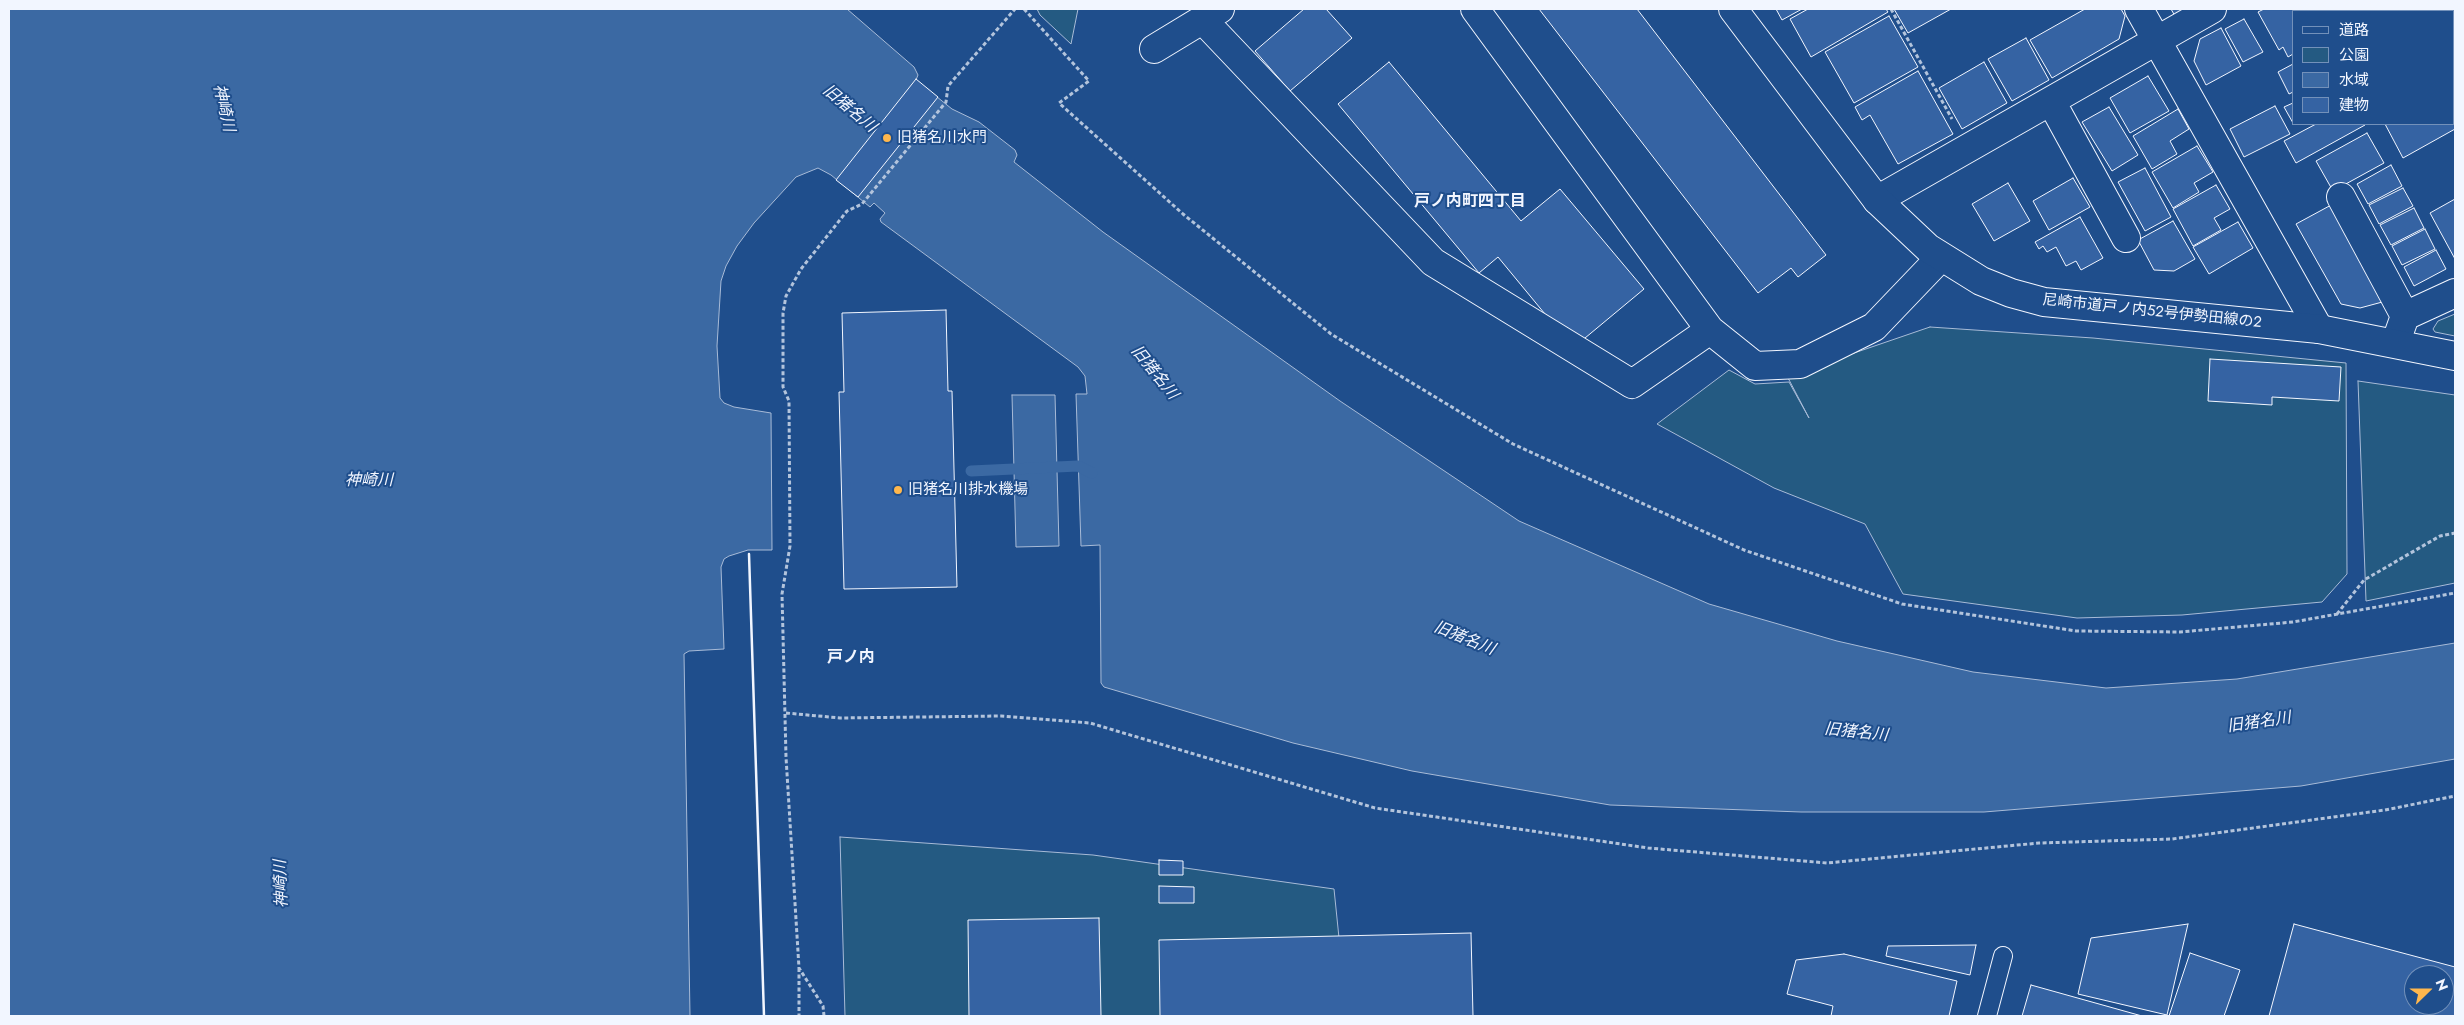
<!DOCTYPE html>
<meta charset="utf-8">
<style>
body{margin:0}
#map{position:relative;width:2464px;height:1025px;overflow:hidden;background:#1f4e8c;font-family:Jost,"Noto Sans JP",sans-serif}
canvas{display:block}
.frame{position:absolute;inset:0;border:10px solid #f2f6ff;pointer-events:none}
.legend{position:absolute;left:2292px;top:10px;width:162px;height:115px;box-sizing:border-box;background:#1f4e8c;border:1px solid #7391ba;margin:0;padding:6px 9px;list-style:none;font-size:15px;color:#f2f6ff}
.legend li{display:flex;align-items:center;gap:10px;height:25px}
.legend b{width:25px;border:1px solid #7391ba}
.north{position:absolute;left:2404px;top:965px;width:50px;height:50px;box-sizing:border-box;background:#1f4e8c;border:1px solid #7391ba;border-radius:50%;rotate:68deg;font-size:14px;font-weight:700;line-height:20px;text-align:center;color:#f2f6ff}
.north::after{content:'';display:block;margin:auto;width:18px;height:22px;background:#ffb74d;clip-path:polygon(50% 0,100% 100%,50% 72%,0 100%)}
</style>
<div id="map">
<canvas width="2464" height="1025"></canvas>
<div class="frame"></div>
<ul class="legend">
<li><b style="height:6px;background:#1f4e8c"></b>道路</li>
<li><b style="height:14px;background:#245a82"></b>公園</li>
<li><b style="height:14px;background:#3b69a3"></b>水域</li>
<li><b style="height:14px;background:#3563a3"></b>建物</li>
</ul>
<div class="north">N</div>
</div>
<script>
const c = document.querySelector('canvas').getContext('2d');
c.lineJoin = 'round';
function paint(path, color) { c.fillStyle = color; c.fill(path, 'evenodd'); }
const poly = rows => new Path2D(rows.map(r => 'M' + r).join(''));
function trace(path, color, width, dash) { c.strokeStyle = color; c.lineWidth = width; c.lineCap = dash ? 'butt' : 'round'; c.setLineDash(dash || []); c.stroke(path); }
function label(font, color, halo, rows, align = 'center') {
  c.font = font + ' Jost,"Noto Sans JP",sans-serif'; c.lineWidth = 4; c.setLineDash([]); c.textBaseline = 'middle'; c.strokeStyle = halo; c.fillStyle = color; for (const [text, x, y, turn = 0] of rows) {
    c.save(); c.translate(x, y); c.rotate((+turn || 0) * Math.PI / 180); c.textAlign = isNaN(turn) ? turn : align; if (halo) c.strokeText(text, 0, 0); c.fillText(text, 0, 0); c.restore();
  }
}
const green = poly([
 [1037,9,1078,9,1071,44,1040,15,1037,9],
 [2455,314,2455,336,2435,332,2433,329,2438,321,2455,314],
 [1930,327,2093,338,2346,363,2347,574,2322,602,2182,615,2077,618,1903,594,1865,524,1774,488,1657,424,1729,370,1755,384,1789,382,1809,418,1787,376,1930,327],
 [2358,381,2455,395,2455,583,2366,601,2358,381],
 [840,837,1093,855,1334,889,1347,1016,845,1016,840,837]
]);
paint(green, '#245a82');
trace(green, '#a8bbd7', 1);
const water = poly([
 [9,9,847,9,914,67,918,75,916,80,952,109,979,122,1015,150,1017,155,1014,162,1103,232,1340,401,1519,521,1709,604,1837,641,1973,672,2106,688,2237,679,2455,643,2455,759,2301,786,1984,812,1801,812,1610,805,1412,771,1293,743,1104,687,1101,683,1100,545,1081,546,1076,394,1087,394,1085,376,1078,367,881,222,880,219,885,213,874,203,870,207,831,175,818,168,796,177,754,223,737,246,726,266,721,281,717,346,720,398,724,403,734,407,771,413,772,550,748,550,729,556,724,559,721,567,724,649,689,651,684,654,690,1016,9,1016,9,9],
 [1012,395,1055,395,1059,546,1016,547,1012,395]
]);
paint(water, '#3b69a3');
trace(water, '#a8bbd7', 1);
trace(poly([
 [971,471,1078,466,1092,473]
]), '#3b69a3', 11);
const building = poly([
 [1304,9,1326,9,1352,38,1290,91,1255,51,1304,9],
 [1539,9,1637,9,1826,255,1798,277,1791,268,1758,293,1539,9],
 [1776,9,1802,9,1782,20,1776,9],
 [1808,9,1886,9,1888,12,1811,57,1790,19,1808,9],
 [1894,9,1951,9,1908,33,1894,9],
 [2085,9,2121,9,2125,16,2119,39,2052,78,2030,40,2085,9],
 [2171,9,2188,9,2175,16,2171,9],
 [2264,9,2301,9,2302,11,2293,11,2293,54,2288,57,2283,47,2279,50,2258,12,2264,9],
 [2310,9,2417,9,2418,11,2311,11,2310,9],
 [1889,16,1918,67,1854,103,1825,52,1889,16],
 [2244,19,2263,52,2243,62,2225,29,2244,19],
 [2221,28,2241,66,2206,85,2194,61,2200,39,2221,28],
 [2026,38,2049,80,2012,101,1988,59,2026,38],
 [1389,62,1521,221,1560,189,1644,289,1573,348,1498,257,1479,273,1338,104,1389,62],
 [1984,62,2007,103,1962,129,1939,88,1984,62],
 [2293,64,2293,92,2289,94,2278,72,2293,64],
 [1918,71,1953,134,1898,164,1870,115,1862,120,1855,107,1918,71],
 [2148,76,2169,111,2130,133,2110,98,2148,76],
 [916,79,938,97,858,197,836,180,916,79],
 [2455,80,2455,129,2403,158,2385,124,2453,124,2453,81,2455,80],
 [2293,103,2293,123,2284,107,2293,103],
 [2275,106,2290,134,2244,157,2230,129,2275,106],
 [2109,107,2138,155,2112,171,2082,122,2109,107],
 [2178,109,2189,129,2170,141,2177,154,2152,169,2133,136,2178,109],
 [2316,124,2364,124,2365,125,2296,163,2284,141,2316,124],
 [2367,133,2384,163,2333,191,2316,161,2367,133],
 [2197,146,2213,172,2194,183,2199,192,2173,208,2152,172,2197,146],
 [2391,165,2402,186,2368,204,2357,184,2391,165],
 [2145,168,2171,217,2145,231,2118,182,2145,168],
 [2073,178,2090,207,2049,230,2033,201,2073,178],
 [2008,183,2030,221,1994,241,1972,204,2008,183],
 [2216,185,2230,209,2214,218,2221,230,2193,246,2173,209,2216,185],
 [2403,188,2413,206,2379,224,2369,205,2403,188],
 [2455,199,2455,259,2430,213,2455,199],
 [2333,204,2386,301,2360,308,2341,304,2296,224,2333,204],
 [2414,208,2424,228,2391,245,2380,225,2414,208],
 [2080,217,2103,258,2081,270,2076,261,2066,266,2056,247,2047,252,2043,246,2039,249,2035,242,2080,217],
 [2173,221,2195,259,2174,271,2154,270,2138,240,2173,221],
 [2238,222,2253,248,2209,274,2193,247,2238,222],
 [2425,229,2435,249,2402,265,2392,246,2425,229],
 [2436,250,2446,269,2414,286,2404,267,2436,250],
 [946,310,948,391,952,391,957,587,844,589,839,392,844,392,842,313,946,310],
 [2210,359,2341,367,2339,401,2272,397,2272,405,2208,401,2210,359],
 [1159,860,1183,861,1183,875,1159,875,1159,860],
 [1159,886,1194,887,1194,903,1159,903,1159,886],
 [1099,918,1101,1016,969,1016,968,920,1099,918],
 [2188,924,2167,1015,2078,994,2091,938,2188,924],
 [2294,924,2455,967,2455,1016,2269,1016,2294,924],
 [2414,975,2444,975,2444,1005,2414,1005,2414,975],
 [1471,933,1473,1016,1160,1016,1159,940,1471,933],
 [1976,945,1970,975,1886,956,1888,946,1976,945],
 [2190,953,2240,970,2224,1016,2169,1016,2190,953],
 [1844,954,1957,981,1949,1016,1831,1016,1833,1006,1787,994,1796,960,1844,954],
 [2031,985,2142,1016,2022,1016,2031,985]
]);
paint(building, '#3563a3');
trace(building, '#f2f6ff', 1);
const lane = poly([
 [1987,1016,2003,956]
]);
const street = poly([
 [1475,9,1710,330,1755,366,1800,364,1874,327,1941,257],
 [2139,9,2319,329],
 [1202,19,1433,262,1632,384,1710,330],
 [1154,49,1220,9],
 [2051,101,2126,238],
 [2341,197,2405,316],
 [1877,200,2212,9],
 [2399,333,2405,316,2455,293]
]);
const secondary = poly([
 [1733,9,1877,200,1928,248,1981,281,2011,293,2044,302,2319,329,2455,356]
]);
trace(lane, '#f2f6ff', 20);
trace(street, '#f2f6ff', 30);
trace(secondary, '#f2f6ff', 30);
trace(poly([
 [1024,9,1089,81,1059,103,1183,214,1331,334,1513,444,1744,550,1902,604,2076,631,2180,632,2293,622,2455,593],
 [1891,9,1952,119],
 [2337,614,2364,580,2440,536,2455,533],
 [786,713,840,718,1001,716,1090,723,1375,808,1648,848,1827,863,2039,843,2172,839,2385,810,2455,796],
 [799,968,799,1016],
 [824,1016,823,1006,799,968,786,757,782,594,790,546,789,401,783,387,783,313,786,296,801,269,847,211,862,204,946,102,948,86,1015,9]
]), '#b3c4dc', 3, [4, 2.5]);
trace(lane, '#1f4e8c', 18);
trace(street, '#1f4e8c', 28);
trace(secondary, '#1f4e8c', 28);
trace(poly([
 [749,554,764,1016]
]), '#f2f6ff', 2.5);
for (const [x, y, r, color] of [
 [887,138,5,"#ffb74d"],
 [898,490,5,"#ffb74d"]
]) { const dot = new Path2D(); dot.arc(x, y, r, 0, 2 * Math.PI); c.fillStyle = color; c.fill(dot); trace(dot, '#1f4e8c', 2); }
label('15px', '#f2f6ff', '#1f4e8c', [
 ["旧猪名川水門",897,138],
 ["旧猪名川排水機場",908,490]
], 'left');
label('15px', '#f2f6ff', '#1f4e8c', [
 ["尼崎市道戸ノ内52号伊勢田線の2",2152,312,6]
]);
label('italic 16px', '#f2f6ff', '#1f4e8c', [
 ["神崎川",223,108,77],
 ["旧猪名川",849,109,40],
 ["旧猪名川",1154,373,51],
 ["神崎川",369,481],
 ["旧猪名川",1464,639,22],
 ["旧猪名川",2259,723,-8],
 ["旧猪名川",1856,733,6],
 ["神崎川",282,884,-92]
]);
label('bold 16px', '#f2f6ff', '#1f4e8c', [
 ["戸ノ内町四丁目",1470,202],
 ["戸ノ内",851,658]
]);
</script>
